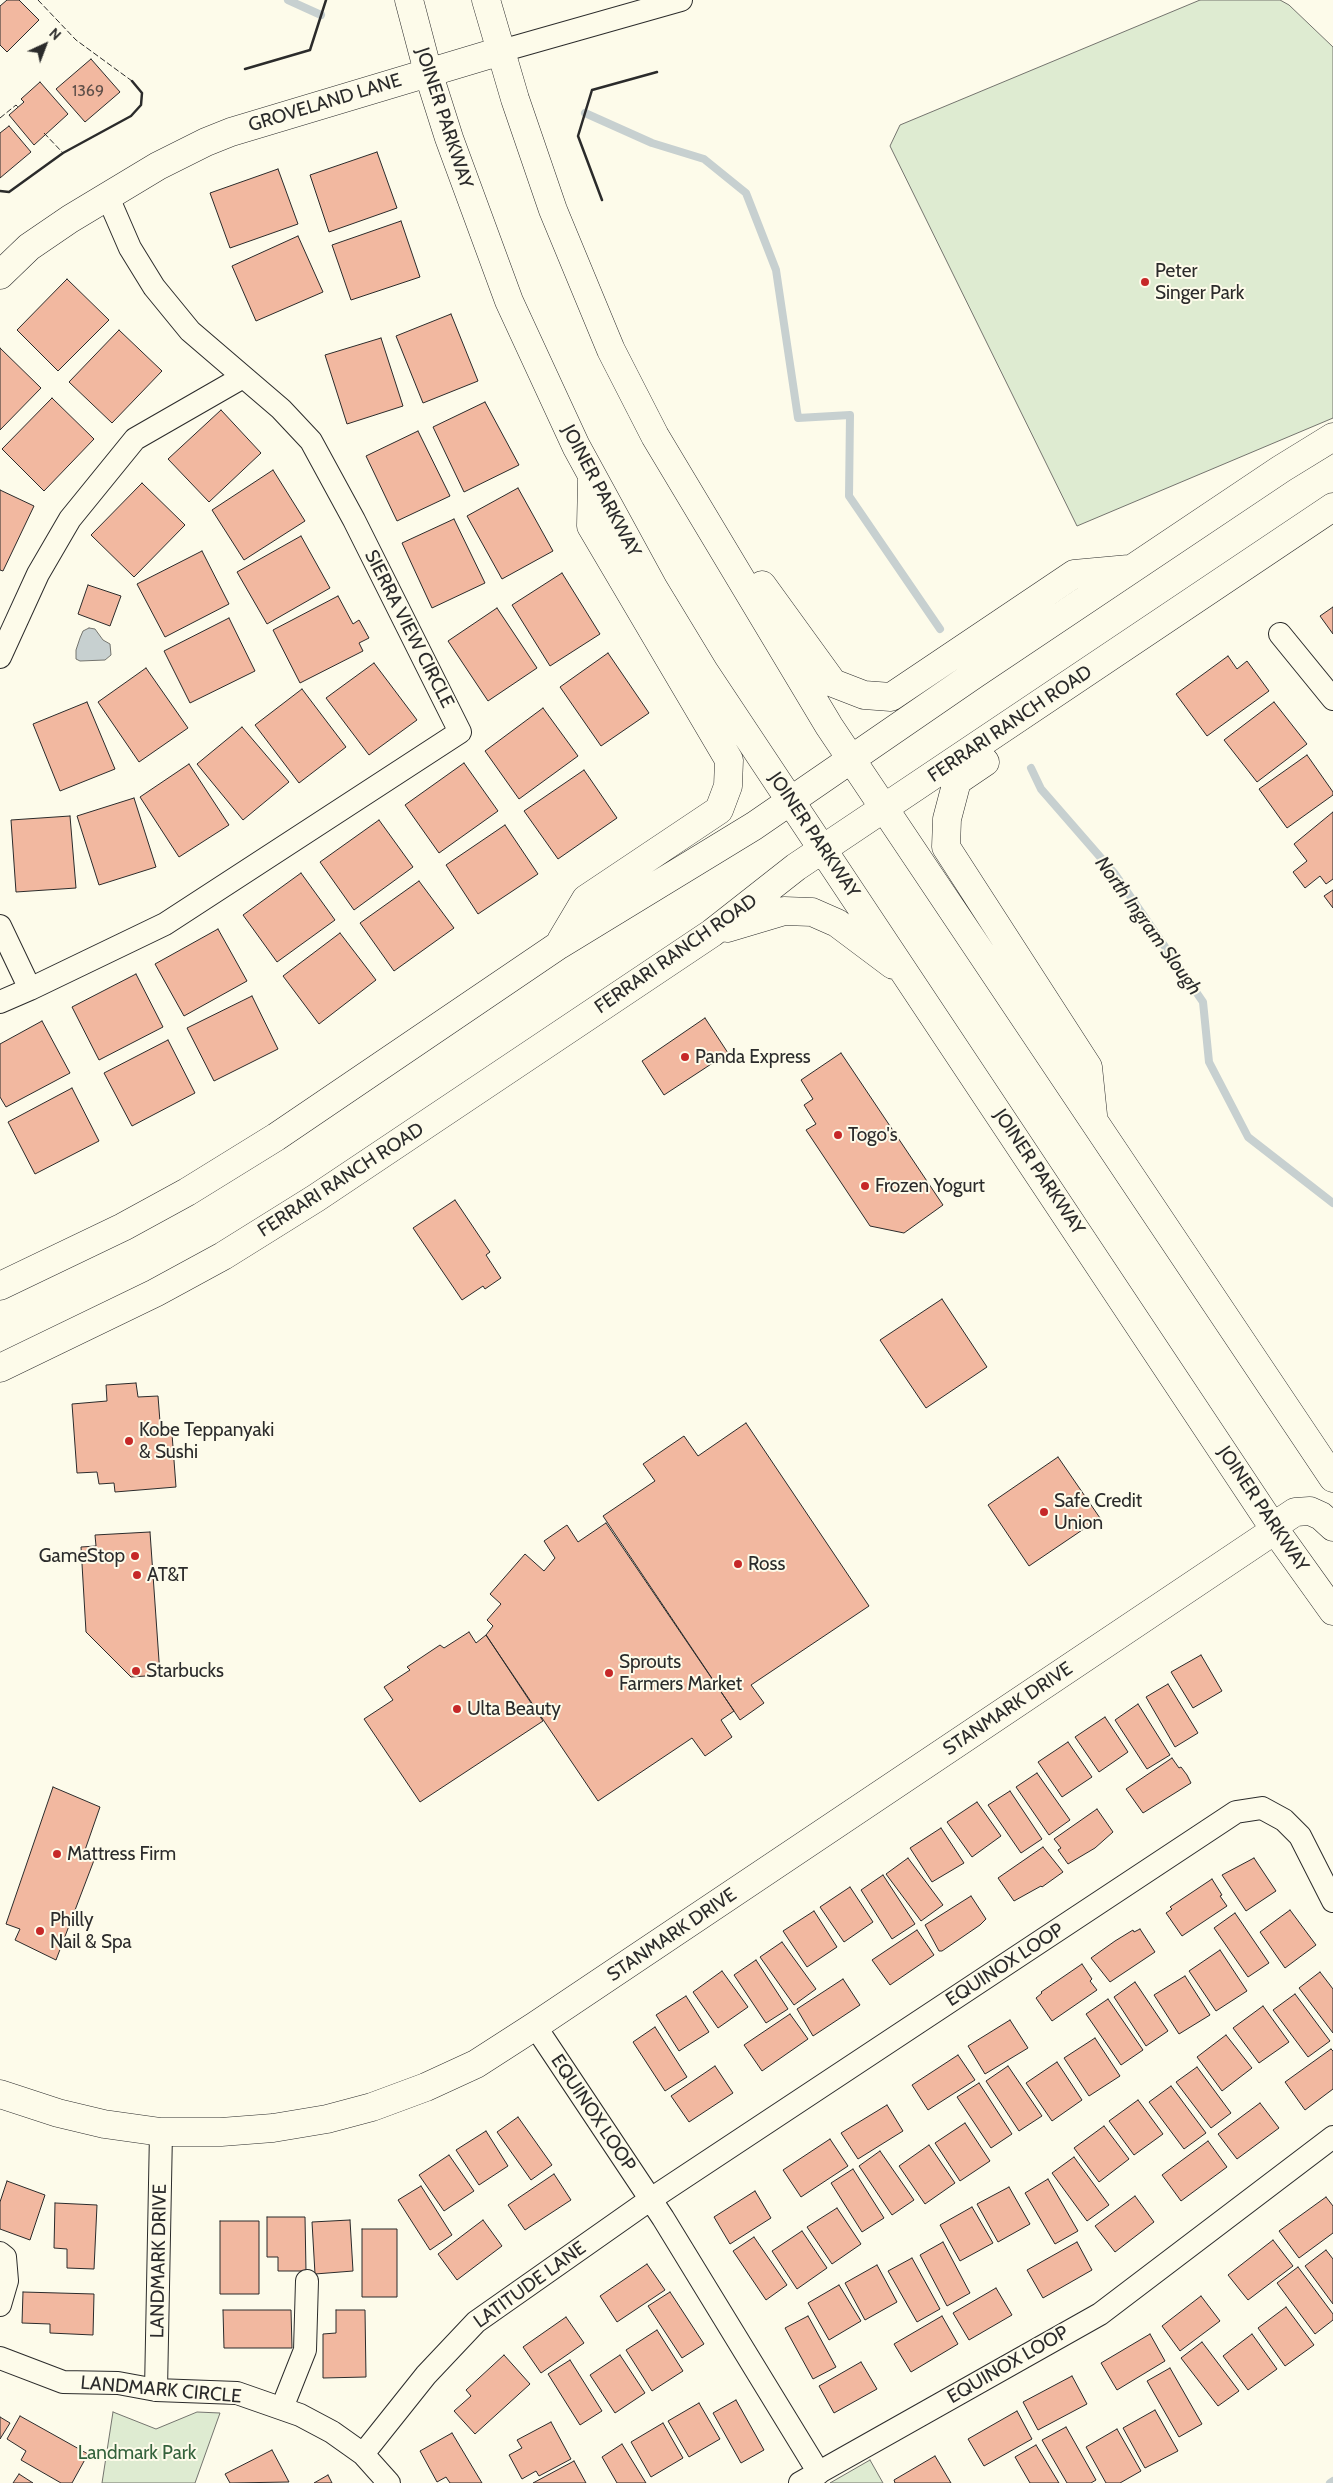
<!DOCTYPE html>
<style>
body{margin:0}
#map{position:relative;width:1333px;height:2483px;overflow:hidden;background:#fdfbea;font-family:Cabin,sans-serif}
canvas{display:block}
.north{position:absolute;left:20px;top:20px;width:50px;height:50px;-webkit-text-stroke:4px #fdfbea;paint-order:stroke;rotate:43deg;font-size:14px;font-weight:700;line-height:20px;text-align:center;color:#2b2b2b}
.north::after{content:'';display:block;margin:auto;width:18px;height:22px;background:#2b2b2b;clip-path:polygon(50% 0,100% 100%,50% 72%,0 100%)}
</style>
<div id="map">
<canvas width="1333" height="2483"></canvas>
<div class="north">N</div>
</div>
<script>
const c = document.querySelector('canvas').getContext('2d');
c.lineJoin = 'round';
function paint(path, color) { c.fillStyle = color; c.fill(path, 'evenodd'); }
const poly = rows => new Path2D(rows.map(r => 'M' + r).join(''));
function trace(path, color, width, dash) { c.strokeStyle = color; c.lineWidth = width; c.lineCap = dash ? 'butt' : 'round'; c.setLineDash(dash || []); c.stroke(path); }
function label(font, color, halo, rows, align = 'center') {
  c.font = font + ' Cabin,sans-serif'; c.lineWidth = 4; c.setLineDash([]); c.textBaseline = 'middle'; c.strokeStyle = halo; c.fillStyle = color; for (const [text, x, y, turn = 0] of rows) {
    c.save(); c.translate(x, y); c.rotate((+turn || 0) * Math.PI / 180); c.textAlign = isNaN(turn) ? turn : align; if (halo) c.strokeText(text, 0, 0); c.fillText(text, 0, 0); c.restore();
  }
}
const green = poly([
 [1200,0,1280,0,1289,5,1333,47,1333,418,1077,526,890,146,900,125,1200,0],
 [113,2412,156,2429,197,2412,220,2413,195,2483,102,2483,113,2412],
 [870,2460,883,2483,830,2483,870,2460]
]);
paint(green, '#deebd1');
trace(green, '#74746e', 1);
const water = poly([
 [89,628,95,629,103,640,110,644,111,655,105,660,80,661,76,659,76,650,80,638,83,631,89,628]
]);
paint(water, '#c7d0d0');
trace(water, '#74746e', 1);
trace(poly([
 [288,0,321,15],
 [585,113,652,143,704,159,746,193,776,270,798,418,850,415,849,496,940,629],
 [1031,768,1041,789,1115,874,1203,1002,1209,1062,1248,1137,1333,1203],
 [1330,2483,1333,2481]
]), '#c7d0d0', 8);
const building = poly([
 [7,0,19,0,39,20,7,52,0,45,0,6,7,0],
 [91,59,120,92,85,122,56,89,91,59],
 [40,82,68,114,34,145,9,115,24,102,21,99,40,82],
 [9,126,31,152,0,178,0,133,9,126],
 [377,152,397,208,329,232,310,175,377,152],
 [278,169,298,224,230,248,210,193,278,169],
 [401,221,420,277,351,300,332,245,401,221],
 [298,236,323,292,256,321,232,266,298,236],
 [67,279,109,320,58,371,17,330,67,279],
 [451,314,478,381,423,403,396,336,451,314],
 [119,330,162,371,112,423,69,382,119,330],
 [381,338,403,406,347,424,325,355,381,338],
 [0,348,41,388,0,430,0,348],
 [52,398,94,439,44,491,2,449,52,398],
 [485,402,519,465,464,492,433,427,485,402],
 [221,410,261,453,209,502,168,459,221,410],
 [418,431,450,496,397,521,366,456,418,431],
 [273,470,305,521,244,560,212,510,273,470],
 [142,483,185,525,134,577,91,535,142,483],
 [518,488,553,551,502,579,467,516,518,488],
 [0,490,34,506,3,571,0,570,0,490],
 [454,519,485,583,432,608,402,543,454,519],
 [301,536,330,588,267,624,237,572,301,536],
 [202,551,229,604,165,637,137,584,202,551],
 [562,573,600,634,550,666,512,605,562,573],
 [88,585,121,596,110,626,78,614,88,585],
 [338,596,353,624,359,620,369,638,359,643,363,651,300,683,273,630,338,596],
 [1333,607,1333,634,1320,616,1333,607],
 [497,608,537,668,488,701,448,641,497,608],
 [229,618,255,671,190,703,164,651,229,618],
 [608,653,649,713,601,746,560,687,608,653],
 [1228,656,1237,669,1247,661,1269,691,1207,736,1176,694,1228,656],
 [374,663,417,720,369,755,326,698,374,663],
 [146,668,188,728,139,762,98,702,146,668],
 [302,689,346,747,299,783,255,725,302,689],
 [87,702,115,769,60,791,33,724,87,702],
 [1274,702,1307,744,1257,782,1224,740,1274,702],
 [543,708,578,756,519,799,485,751,543,708],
 [242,727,289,782,243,820,197,764,242,727],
 [1307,755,1333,792,1333,795,1287,828,1259,789,1307,755],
 [464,763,498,811,439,853,405,805,464,763],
 [189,764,229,825,179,857,140,797,189,764],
 [584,770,617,818,558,859,524,811,584,770],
 [134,798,156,867,99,885,77,816,134,798],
 [1333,812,1333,879,1326,884,1320,876,1305,888,1293,872,1307,861,1294,844,1333,812],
 [70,816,76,888,16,892,11,820,70,816],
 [379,820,413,867,354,910,320,862,379,820],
 [505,825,538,874,478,914,446,865,505,825],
 [301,873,335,920,277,962,243,915,301,873],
 [419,881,454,928,394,971,360,923,419,881],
 [1333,890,1333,908,1324,896,1333,890],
 [218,929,247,981,184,1016,155,964,218,929],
 [340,933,376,980,319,1024,283,976,340,933],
 [136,974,163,1027,99,1060,72,1007,136,974],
 [252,996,278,1049,214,1081,187,1028,252,996],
 [705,1018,728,1053,664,1095,642,1061,705,1018],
 [42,1021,70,1073,6,1107,0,1097,0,1044,42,1021],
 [168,1040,195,1093,132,1126,104,1073,168,1040],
 [841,1053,943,1205,904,1233,870,1226,806,1130,816,1124,804,1105,813,1099,801,1080,841,1053],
 [72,1088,99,1141,35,1174,8,1122,72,1088],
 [455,1200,490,1252,486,1255,501,1278,485,1289,483,1286,462,1300,413,1228,455,1200],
 [942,1299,987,1367,926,1408,880,1340,942,1299],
 [136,1383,138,1397,158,1396,161,1435,172,1434,176,1487,115,1492,114,1483,99,1484,97,1472,77,1473,72,1404,107,1401,106,1385,136,1383],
 [746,1423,869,1606,751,1685,764,1703,740,1720,603,1516,655,1481,643,1464,684,1436,698,1456,746,1423],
 [1058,1457,1100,1518,1029,1566,988,1505,1058,1457],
 [606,1523,734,1711,721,1720,732,1737,705,1756,692,1738,598,1801,486,1635,493,1626,487,1620,501,1604,490,1594,525,1554,544,1571,555,1558,544,1541,567,1525,578,1542,606,1523],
 [150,1532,160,1675,131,1677,86,1632,81,1547,96,1546,95,1535,150,1532],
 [469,1632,476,1643,486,1635,543,1721,420,1802,364,1719,393,1700,384,1687,410,1670,407,1667,440,1645,444,1648,469,1632],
 [1201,1655,1222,1691,1193,1708,1171,1672,1201,1655],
 [1168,1684,1198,1733,1175,1747,1146,1697,1168,1684],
 [1138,1704,1170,1755,1147,1769,1115,1720,1138,1704],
 [1105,1717,1128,1752,1099,1772,1075,1737,1105,1717],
 [1068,1742,1092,1777,1062,1797,1038,1762,1068,1742],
 [1172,1758,1179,1768,1181,1767,1187,1775,1191,1783,1143,1813,1126,1789,1172,1758],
 [1037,1773,1070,1820,1049,1835,1016,1787,1037,1773],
 [53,1787,100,1807,85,1850,96,1855,56,1960,15,1940,20,1929,6,1924,53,1787],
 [1010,1791,1042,1839,1021,1853,988,1805,1010,1791],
 [977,1802,1001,1836,972,1857,947,1822,977,1802],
 [1097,1809,1113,1832,1095,1848,1068,1864,1058,1850,1061,1848,1054,1839,1097,1809],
 [941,1828,964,1863,932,1882,910,1848,941,1828],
 [1043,1847,1063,1872,1042,1887,1041,1886,1014,1901,998,1878,1043,1847],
 [908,1858,943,1905,921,1921,886,1874,908,1858],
 [1254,1858,1276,1891,1246,1911,1222,1875,1254,1858],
 [883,1875,915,1924,892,1939,861,1890,883,1875],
 [1212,1879,1222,1895,1220,1896,1227,1906,1182,1936,1166,1913,1172,1909,1170,1907,1212,1879],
 [850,1887,873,1922,844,1942,820,1907,850,1887],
 [971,1896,986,1919,980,1925,942,1951,939,1951,925,1925,971,1896],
 [1290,1910,1316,1945,1285,1968,1260,1932,1290,1910],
 [814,1911,837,1947,807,1967,783,1931,814,1911],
 [1235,1913,1269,1963,1248,1977,1214,1928,1235,1913],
 [1140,1929,1155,1952,1110,1982,1091,1958,1115,1941,1133,1930,1134,1932,1140,1929],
 [917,1930,934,1955,890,1985,872,1960,917,1930],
 [782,1942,816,1989,794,2005,760,1957,782,1942],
 [1220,1950,1247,1991,1216,2011,1189,1971,1220,1950],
 [756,1960,788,2009,766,2023,734,1975,756,1960],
 [1082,1964,1092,1979,1090,1981,1097,1990,1052,2021,1036,1998,1042,1993,1041,1992,1082,1964],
 [722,1971,748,2007,718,2028,693,1992,722,1971],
 [1320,1972,1333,1989,1333,2033,1299,1988,1320,1972],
 [1185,1976,1210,2015,1179,2034,1154,1995,1185,1976],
 [843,1979,860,2005,813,2036,797,2009,843,1979],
 [1135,1982,1168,2031,1146,2046,1114,1997,1135,1982],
 [1295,1994,1330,2041,1308,2057,1273,2010,1295,1994],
 [686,1996,709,2032,679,2051,656,2015,686,1996],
 [1108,1999,1143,2050,1121,2065,1086,2014,1108,1999],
 [1263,2006,1289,2042,1259,2063,1233,2028,1263,2006],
 [790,2014,808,2039,762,2071,744,2045,790,2014],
 [1010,2020,1028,2048,985,2074,968,2046,1010,2020],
 [655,2027,687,2077,665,2091,633,2042,655,2027],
 [1226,2035,1252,2068,1222,2091,1197,2057,1226,2035],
 [1095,2038,1120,2076,1089,2096,1064,2058,1095,2038],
 [1331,2049,1333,2051,1333,2089,1305,2110,1285,2082,1331,2049],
 [958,2055,975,2080,928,2110,912,2085,958,2055],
 [1057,2062,1082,2100,1052,2121,1026,2083,1057,2062],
 [715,2066,733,2093,689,2122,671,2096,715,2066],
 [1008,2066,1042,2116,1019,2131,986,2081,1008,2066],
 [1197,2067,1231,2113,1211,2128,1176,2082,1197,2067],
 [979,2083,1012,2134,991,2148,957,2097,979,2083],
 [1171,2086,1206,2133,1184,2149,1149,2102,1171,2086],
 [1138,2100,1163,2134,1134,2155,1109,2121,1138,2100],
 [1260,2103,1279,2128,1237,2159,1218,2134,1260,2103],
 [887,2105,903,2131,858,2159,841,2133,887,2105],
 [518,2117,552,2165,531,2180,497,2132,518,2117],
 [965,2123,990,2161,960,2181,935,2143,965,2123],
 [1104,2126,1129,2159,1099,2182,1074,2148,1104,2126],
 [486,2131,508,2166,479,2185,456,2150,486,2131],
 [830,2139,848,2166,801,2197,783,2170,830,2139],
 [1208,2141,1227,2167,1181,2201,1162,2175,1208,2141],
 [929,2145,955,2183,925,2204,899,2166,929,2145],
 [880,2151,914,2200,892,2215,859,2166,880,2151],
 [449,2155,474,2191,444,2211,419,2175,449,2155],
 [1074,2157,1109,2205,1087,2221,1052,2173,1074,2157],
 [853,2169,884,2218,862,2232,831,2183,853,2169],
 [554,2174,571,2200,525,2230,508,2205,554,2174],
 [1048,2179,1078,2231,1055,2244,1025,2193,1048,2179],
 [7,2181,45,2195,30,2240,0,2229,0,2202,7,2181],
 [421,2186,452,2235,430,2250,398,2200,421,2186],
 [1009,2187,1030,2224,998,2242,977,2204,1009,2187],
 [755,2191,771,2218,730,2244,714,2217,755,2191],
 [1135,2196,1154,2222,1115,2252,1095,2226,1135,2196],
 [1326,2197,1333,2206,1333,2233,1299,2258,1279,2231,1326,2197],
 [55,2203,97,2205,94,2269,67,2268,67,2249,54,2248,55,2203],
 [972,2207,993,2243,960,2261,940,2225,972,2207],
 [837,2208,861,2244,832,2264,807,2227,837,2208],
 [267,2217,305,2217,306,2271,278,2271,278,2257,267,2257,267,2217],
 [350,2220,353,2271,315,2274,312,2222,350,2220],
 [483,2220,502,2246,457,2280,438,2254,483,2220],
 [220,2221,259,2221,259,2294,220,2294,220,2221],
 [362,2229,397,2229,397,2297,362,2297,362,2229],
 [802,2231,827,2268,797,2289,772,2251,802,2231],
 [754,2237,787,2285,766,2300,733,2251,754,2237],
 [1273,2240,1293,2266,1248,2300,1228,2275,1273,2240],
 [943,2242,970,2293,947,2306,920,2255,943,2242],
 [1077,2242,1092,2270,1043,2298,1027,2270,1077,2242],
 [1326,2250,1333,2259,1333,2304,1305,2266,1326,2250],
 [912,2258,940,2309,917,2322,888,2271,912,2258],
 [647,2264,665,2290,617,2322,600,2296,647,2264],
 [877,2265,897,2302,865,2320,845,2283,877,2265],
 [1298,2267,1333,2314,1333,2320,1315,2334,1277,2283,1298,2267],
 [839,2285,861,2321,829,2340,808,2303,839,2285],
 [996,2288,1012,2315,969,2340,953,2313,996,2288],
 [23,2292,94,2294,93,2335,50,2333,50,2324,22,2323,23,2292],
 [670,2292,704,2344,682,2358,648,2306,670,2292],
 [1201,2296,1220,2321,1180,2351,1162,2326,1201,2296],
 [1286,2307,1314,2345,1285,2366,1258,2328,1286,2307],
 [223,2310,291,2310,292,2348,224,2348,223,2310],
 [336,2310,365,2310,366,2377,323,2378,323,2334,336,2333,336,2310],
 [808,2316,836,2367,813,2379,785,2328,808,2316],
 [942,2316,958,2344,911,2372,894,2344,942,2316],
 [566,2317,584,2343,541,2373,523,2347,566,2317],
 [657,2330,683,2371,652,2391,626,2350,657,2330],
 [1150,2334,1165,2361,1117,2390,1101,2363,1150,2334],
 [1252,2334,1277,2369,1248,2390,1223,2356,1252,2334],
 [1202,2342,1239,2391,1218,2406,1181,2358,1202,2342],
 [504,2355,530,2384,475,2434,454,2411,471,2396,466,2390,504,2355],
 [620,2355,645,2393,615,2413,590,2375,620,2355],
 [570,2360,602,2411,580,2425,548,2374,570,2360],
 [861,2362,877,2389,834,2413,819,2386,861,2362],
 [1170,2368,1202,2424,1179,2437,1147,2381,1170,2368],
 [1072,2376,1087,2404,1038,2430,1023,2402,1072,2376],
 [736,2400,764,2450,741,2463,713,2413,736,2400],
 [699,2403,720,2439,689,2457,668,2421,699,2403],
 [1155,2410,1178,2451,1145,2468,1123,2428,1155,2410],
 [1017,2411,1032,2439,984,2466,968,2439,1017,2411],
 [20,2416,88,2454,72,2483,61,2483,21,2460,26,2451,7,2439,20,2416],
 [0,2417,10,2423,0,2439,0,2417],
 [551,2422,571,2459,539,2476,536,2471,522,2479,509,2455,522,2448,517,2440,551,2422],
 [663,2423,683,2458,651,2477,631,2442,663,2423],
 [1066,2427,1096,2480,1091,2483,1067,2483,1042,2440,1066,2427],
 [1117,2429,1141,2471,1120,2483,1106,2483,1086,2447,1117,2429],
 [452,2433,482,2483,450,2483,446,2477,437,2482,420,2451,452,2433],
 [622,2444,646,2483,617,2483,602,2457,622,2444],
 [1036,2445,1059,2483,1030,2483,1015,2457,1036,2445],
 [272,2450,289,2482,230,2483,225,2474,272,2450],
 [935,2456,951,2483,895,2483,894,2480,935,2456],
 [574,2461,586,2483,533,2483,574,2461],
 [19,2474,33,2483,13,2483,19,2474],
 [328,2475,332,2483,314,2483,328,2475]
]);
paint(building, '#f2b8a0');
trace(building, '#2b2b2b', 1);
const street = poly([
 [501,51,681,0],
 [1280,634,1333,699],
 [0,657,38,574,70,519,135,439,243,377],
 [0,926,30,989,165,924,460,732,354,520,311,441,281,409,190,331,154,287,130,248,107,195],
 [0,1002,30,989],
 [535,2026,663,2218,819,2473],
 [0,2253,5,2257,7,2281,0,2305],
 [0,2358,63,2382,118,2383,156,2390,237,2393,300,2415,332,2432,363,2454,389,2483],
 [156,2390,161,2132],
 [282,2408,305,2350,307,2281],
 [363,2454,426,2375,476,2322,651,2199,1236,1812,1262,1808,1284,1820,1300,1836,1333,1901],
 [800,2483,1100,2314,1333,2137]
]);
const secondary = poly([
 [409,0,428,72,449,138,509,301,576,446,653,587,704,671,1275,1530,1333,1611],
 [486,0,515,99,553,210,611,350,655,436,829,726,1333,1478],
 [0,275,29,247,70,219,158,166,206,142,231,132,501,51],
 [762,585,833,683,864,695,891,697,1074,574,1129,569],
 [985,762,957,781,947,819,946,847,1088,1067,1093,1115],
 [727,928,784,911,812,912,837,923,893,965],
 [561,941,586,899,719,810,728,786,729,760,591,526,592,479],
 [0,1286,123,1227,187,1192,276,1137,559,945,754,826,975,674,1281,469,1333,437],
 [0,1368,155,1293,223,1256,316,1198,712,933,796,867,1333,507],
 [0,2094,58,2113,104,2124,161,2132,221,2132,273,2128,327,2119,372,2107,426,2087,476,2064,535,2026,1275,1530,1283,1520,1295,1512,1310,1511,1321,1516,1333,1527]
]);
trace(street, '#2b2b2b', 24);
trace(secondary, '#2b2b2b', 29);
trace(street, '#fdfbea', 22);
trace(secondary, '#fdfbea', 28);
trace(poly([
 [38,0,76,40,132,81],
 [0,118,16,105,19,108],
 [44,133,63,153]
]), '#2b2b2b', 1, [6, 2.5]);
trace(poly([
 [245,69,310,50,326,0],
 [0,191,9,192,63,153,131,116,141,105,142,93,132,81],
 [602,200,578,136,592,90,657,72]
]), '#2b2b2b', 2.5);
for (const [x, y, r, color] of [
 [1145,282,5,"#c62828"],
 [685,1057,5,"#c62828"],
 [838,1135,5,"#c62828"],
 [865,1186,5,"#c62828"],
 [129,1441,5,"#c62828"],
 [1044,1512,5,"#c62828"],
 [135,1556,5,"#c62828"],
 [738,1564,5,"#c62828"],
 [137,1575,5,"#c62828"],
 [136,1671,5,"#c62828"],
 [609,1673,5,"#c62828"],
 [457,1709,5,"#c62828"],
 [57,1854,5,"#c62828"],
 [40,1931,5,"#c62828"]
]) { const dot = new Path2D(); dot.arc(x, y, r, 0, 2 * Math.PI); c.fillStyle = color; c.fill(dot); trace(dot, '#fdfbea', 2); }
label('16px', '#5d4e48', null, [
 ["1369",88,91]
]);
label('19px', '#2b2b2b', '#fdfbea', [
 ["GROVELAND LANE",325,103,-17],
 ["JOINER PARKWAY",444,118,72],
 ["JOINER PARKWAY",601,491,62],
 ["SIERRA VIEW CIRCLE",409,629,63],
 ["FERRARI RANCH ROAD",1010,724,-34],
 ["JOINER PARKWAY",814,835,56],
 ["FERRARI RANCH ROAD",676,954,-35],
 ["JOINER PARKWAY",1039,1172,56],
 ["FERRARI RANCH ROAD",341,1180,-33],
 ["JOINER PARKWAY",1263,1509,56],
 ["STANMARK DRIVE",1008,1709,-34],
 ["STANMARK DRIVE",672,1935,-34],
 ["EQUINOX LOOP",1005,1965,-33],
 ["EQUINOX LOOP",593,2113,56],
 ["LANDMARK DRIVE",159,2261,-89],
 ["LATITUDE LANE",530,2285,-36],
 ["EQUINOX LOOP",1008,2365,-30],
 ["LANDMARK CIRCLE",161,2390,5]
]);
label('19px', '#2b2b2b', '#fdfbea', [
 ["Peter",1155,271],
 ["Singer Park",1155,293],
 ["Panda Express",695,1057],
 ["Togo's",848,1135],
 ["Frozen Yogurt",875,1186],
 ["Kobe Teppanyaki",139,1430],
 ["& Sushi",139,1452],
 ["Safe Credit",1054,1501],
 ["Union",1054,1523],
 ["GameStop",125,1556,"right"],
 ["Ross",748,1564],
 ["AT&T",147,1575],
 ["Sprouts",619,1662],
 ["Farmers Market",619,1684],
 ["Starbucks",146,1671],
 ["Ulta Beauty",467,1709],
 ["Mattress Firm",67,1854],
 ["Philly",50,1920],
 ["Nail & Spa",50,1942]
], 'left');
label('19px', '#34623c', '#fdfbea', [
 ["Landmark Park",137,2453]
]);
label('italic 20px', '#2b2b2b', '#fdfbea', [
 ["North Ingram Slough",1148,926,54]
]);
</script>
